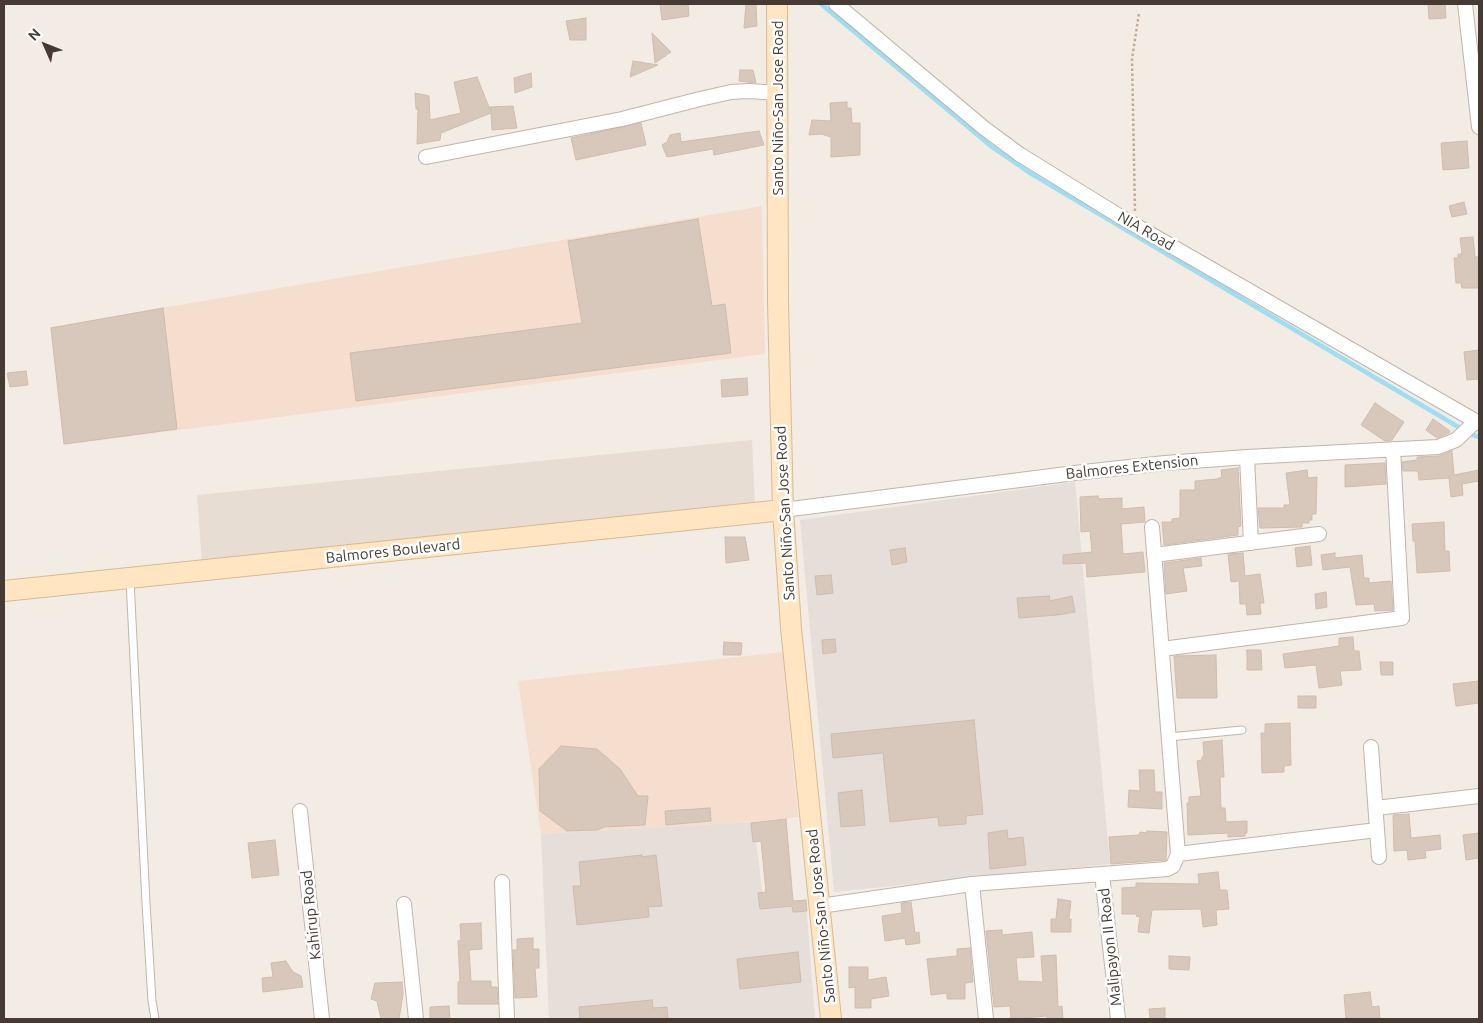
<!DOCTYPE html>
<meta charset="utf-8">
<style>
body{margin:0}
#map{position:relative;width:1483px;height:1023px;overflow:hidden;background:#f3ece4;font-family:Ubuntu,sans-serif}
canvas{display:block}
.frame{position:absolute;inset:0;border:5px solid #453b34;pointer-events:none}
.north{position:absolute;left:20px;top:20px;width:50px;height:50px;-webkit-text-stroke:4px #fff;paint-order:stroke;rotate:314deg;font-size:14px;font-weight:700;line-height:20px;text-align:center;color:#453b34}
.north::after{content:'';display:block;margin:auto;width:18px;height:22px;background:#453b34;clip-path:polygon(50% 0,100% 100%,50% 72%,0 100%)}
</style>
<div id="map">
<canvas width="1483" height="1023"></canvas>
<div class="frame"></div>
<div class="north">N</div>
</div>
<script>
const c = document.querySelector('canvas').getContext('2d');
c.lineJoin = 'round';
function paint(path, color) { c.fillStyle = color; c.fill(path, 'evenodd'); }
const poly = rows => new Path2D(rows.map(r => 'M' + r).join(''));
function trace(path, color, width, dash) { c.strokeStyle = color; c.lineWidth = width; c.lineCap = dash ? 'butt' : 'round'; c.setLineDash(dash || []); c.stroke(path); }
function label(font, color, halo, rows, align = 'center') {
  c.font = font + ' Ubuntu,sans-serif'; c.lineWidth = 5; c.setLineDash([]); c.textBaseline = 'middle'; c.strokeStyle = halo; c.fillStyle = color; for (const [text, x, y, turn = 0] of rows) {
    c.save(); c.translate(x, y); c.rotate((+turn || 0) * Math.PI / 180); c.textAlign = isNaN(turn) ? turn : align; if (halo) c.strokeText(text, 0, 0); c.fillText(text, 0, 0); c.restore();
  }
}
paint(poly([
 [752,440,755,504,202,563,197,495]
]), '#e7ddd2');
paint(poly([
 [762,206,765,354,64,445,50,327],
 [783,652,798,817,754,822,541,834,518,681]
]), '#f6dece');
paint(poly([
 [1075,482,1110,864,834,892,800,520],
 [754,822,764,908,806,903,815,1019,549,1019,541,834]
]), '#e5ded9');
trace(poly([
 [821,4,992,147,1030,173,1460,428],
 [1473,435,1479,437]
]), '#9edef2', 4.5);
const building = poly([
 [660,4,688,4,689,16,662,20,660,4],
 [746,4,756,4,757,26,744,28,746,4],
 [1428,4,1445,4,1446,18,1429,19,1428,4],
 [586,18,586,40,570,40,566,21,586,18],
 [652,33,671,52,655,63,652,33],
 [633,61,658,65,630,77,633,61],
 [740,70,753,70,756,83,739,81,740,70],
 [531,73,532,87,515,93,514,78,531,73],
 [477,77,491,112,490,107,513,106,517,128,492,130,491,113,441,133,440,140,417,144,418,109,416,109,415,93,429,96,430,120,461,113,454,82,477,77],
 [847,102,847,108,851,108,852,123,860,123,860,155,831,157,831,137,821,134,809,135,812,120,831,121,830,103,847,102],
 [641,123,646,145,576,160,571,138,641,123],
 [759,131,764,145,714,155,713,149,667,157,662,145,667,142,670,135,680,133,681,142,759,131],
 [1467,141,1469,168,1443,170,1441,143,1467,141],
 [1464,202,1467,214,1452,217,1449,206,1464,202],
 [698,219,712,306,725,304,731,353,356,401,350,353,582,323,568,241,698,219],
 [1473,237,1475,257,1479,257,1479,288,1462,288,1461,283,1456,283,1454,258,1458,258,1458,254,1462,254,1460,238,1473,237],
 [163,308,177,429,64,444,51,328,163,308],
 [1479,350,1479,379,1467,380,1464,352,1479,350],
 [26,371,28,385,10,387,7,373,26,371],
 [747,378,748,395,722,397,721,380,747,378],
 [1375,403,1404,422,1392,440,1385,441,1361,425,1375,403],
 [1433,419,1450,431,1449,433,1437,438,1426,430,1433,419],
 [1452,451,1454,475,1479,470,1479,481,1462,484,1463,495,1451,497,1449,478,1419,480,1418,471,1403,471,1402,462,1417,460,1417,457,1439,456,1452,451],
 [1385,463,1386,484,1345,487,1345,465,1385,463],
 [1238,468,1241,526,1238,527,1238,535,1164,545,1162,522,1172,522,1172,519,1180,518,1180,490,1195,490,1195,481,1217,479,1222,477,1221,470,1238,468],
 [1307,470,1308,478,1317,477,1316,514,1312,514,1312,520,1309,520,1309,523,1302,523,1302,527,1260,528,1258,508,1284,508,1284,505,1290,505,1286,473,1307,470],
 [1098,496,1099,499,1122,498,1122,509,1144,507,1145,522,1121,524,1123,554,1143,552,1145,572,1087,577,1086,563,1063,564,1063,555,1092,552,1090,531,1081,532,1080,497,1098,496],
 [1444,522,1445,551,1449,551,1450,571,1417,573,1415,541,1413,541,1412,524,1444,522],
 [725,537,745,537,749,560,726,563,725,537],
 [1310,546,1312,565,1297,567,1295,548,1310,546],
 [905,548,907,562,892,565,890,550,905,548],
 [1243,553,1245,576,1260,574,1264,603,1260,603,1261,614,1247,615,1246,604,1240,604,1239,581,1231,582,1228,554,1243,553],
 [1335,553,1335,558,1362,555,1364,578,1369,578,1369,583,1391,581,1393,610,1375,611,1374,604,1356,605,1350,567,1323,570,1321,555,1335,553],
 [1201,558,1202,566,1183,568,1187,591,1166,594,1164,563,1201,558],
 [831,575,833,593,817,595,815,576,831,575],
 [1326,592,1327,607,1316,609,1315,594,1326,592],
 [1049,596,1050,601,1072,596,1075,612,1057,615,1019,618,1017,598,1049,596],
 [1353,637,1354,651,1359,651,1361,670,1340,671,1342,685,1319,688,1316,665,1285,668,1283,654,1339,646,1339,638,1353,637],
 [835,639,836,652,823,654,822,640,835,639],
 [724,642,742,643,741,655,723,655,724,642],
 [1247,650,1261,650,1262,670,1247,670,1247,650],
 [1216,655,1217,698,1177,698,1174,656,1216,655],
 [1380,662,1393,662,1393,675,1381,675,1380,662],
 [1479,681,1479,703,1456,706,1453,684,1479,681],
 [1298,696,1316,696,1316,708,1298,708,1298,696],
 [974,720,983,814,966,816,966,824,939,826,938,817,890,822,883,753,833,758,831,734,974,720],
 [1290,723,1291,765,1284,766,1284,772,1262,773,1261,733,1265,733,1265,724,1290,723],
 [1222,740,1224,777,1220,777,1221,808,1225,808,1226,822,1247,821,1247,833,1245,833,1245,836,1228,837,1228,833,1188,835,1187,803,1189,803,1189,797,1201,796,1197,761,1202,760,1202,757,1204,757,1203,742,1222,740],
 [561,746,597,749,620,769,638,796,648,796,645,825,604,827,598,830,567,831,540,811,539,769,561,746],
 [1139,770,1154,770,1155,792,1162,792,1162,809,1128,807,1129,790,1140,791,1139,770],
 [862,790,865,825,841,827,838,793,862,790],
 [710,808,711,821,666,825,665,811,710,808],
 [1409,814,1411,838,1440,835,1441,849,1425,851,1426,858,1408,860,1407,850,1394,851,1393,815,1409,814],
 [786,819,793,901,806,900,807,911,793,912,792,906,760,909,758,893,766,892,761,841,753,842,751,823,786,819],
 [1007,830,1008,839,1023,837,1026,865,990,869,988,833,1007,830],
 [1147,831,1167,832,1166,860,1111,864,1109,837,1139,835,1140,832,1147,833,1147,831],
 [1479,833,1479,858,1466,860,1463,835,1479,833],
 [275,840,279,875,252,878,248,843,275,840],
 [642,855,642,857,656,855,662,906,648,907,649,917,577,925,573,886,581,886,579,862,642,855],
 [1218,872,1220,890,1227,890,1229,909,1216,910,1217,925,1203,927,1201,909,1152,910,1149,933,1138,932,1140,916,1137,917,1136,914,1122,914,1122,888,1136,887,1136,883,1199,884,1198,874,1218,872],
 [1058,899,1071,901,1069,919,1071,919,1071,932,1051,932,1051,919,1056,919,1058,899],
 [911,902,915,933,919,932,920,943,906,945,905,938,885,941,882,916,902,913,901,903,911,902],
 [481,923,482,949,469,950,471,981,491,981,491,987,497,987,498,1004,458,1004,458,982,460,982,458,941,461,940,460,924,481,923],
 [1002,930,1002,935,1032,932,1034,957,1016,958,1018,981,1043,982,1041,956,1056,955,1058,1007,1062,1006,1063,1019,1047,1019,1047,1016,1011,1019,1010,1006,994,1007,986,931,1002,930],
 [533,938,533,949,539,949,539,968,535,968,537,997,515,998,513,950,517,950,517,939,533,938],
 [970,948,973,982,965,983,965,999,947,999,947,993,931,995,927,959,957,956,957,949,970,948],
 [798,952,801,982,740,989,737,959,798,952],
 [1169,956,1190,957,1189,970,1169,969,1169,956],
 [286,961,293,972,301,976,303,987,263,992,262,978,273,977,271,963,286,961],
 [849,967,868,967,868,980,886,977,889,996,871,999,871,1008,855,1008,855,987,849,988,849,967],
 [402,982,403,994,399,1019,381,1019,377,1001,371,999,375,983,402,982],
 [1370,992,1372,1007,1379,1006,1380,1019,1346,1019,1344,995,1370,992],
 [652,1000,653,1008,667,1007,668,1019,580,1019,579,1007,652,1000],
 [449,1006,450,1019,430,1019,430,1007,449,1006],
 [1165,1008,1165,1019,1150,1019,1149,1009,1165,1008]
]);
paint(building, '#d8c8bc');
trace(building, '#cfbcac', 1);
const lane = poly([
 [130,580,146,903,152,1001,155,1019],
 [1169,737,1242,730]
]);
const street = poly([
 [836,4,984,128,1019,154,1121,217,1479,423],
 [1465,4,1479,127],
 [426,157,622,119,700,99,731,92,749,91,778,93],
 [1247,457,1251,543],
 [783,510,1075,473,1165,463,1247,457,1438,447,1456,440,1475,422],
 [1154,555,1319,534],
 [1162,649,1402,618,1393,449],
 [1371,747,1379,857],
 [1376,808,1479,796],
 [300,811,322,1019],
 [1178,854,1377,830],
 [1102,874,1118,1019],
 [502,882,507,1019],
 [972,884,986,1019],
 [404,904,416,1019],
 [820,906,972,884,1167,869,1173,866,1178,854,1152,527]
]);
const secondary = poly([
 [777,4,778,303,783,510,791,628,831,1019],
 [4,591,783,510]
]);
trace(lane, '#c1b5aa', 9);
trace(street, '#c1b5aa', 16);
trace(secondary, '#d7ba95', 22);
trace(poly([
 [1135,211,1132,59,1139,13]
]), '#c0ab98', 2.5, [2.5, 2.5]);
trace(lane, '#fff', 7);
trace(street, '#fff', 14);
trace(secondary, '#ffe5c2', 20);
label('15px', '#453b34', '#fff', [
 ["Santo Niño-San Jose Road",778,108,-90],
 ["NIA Road",1146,231,30],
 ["Balmores Extension",1132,467,-6],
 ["Santo Niño-San Jose Road",785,513,-93],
 ["Balmores Boulevard",393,551,-6],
 ["Kahirup Road",311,915,-96],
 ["Santo Niño-San Jose Road",821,916,-96],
 ["Malipayon II Road",1110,947,-96]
]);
</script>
